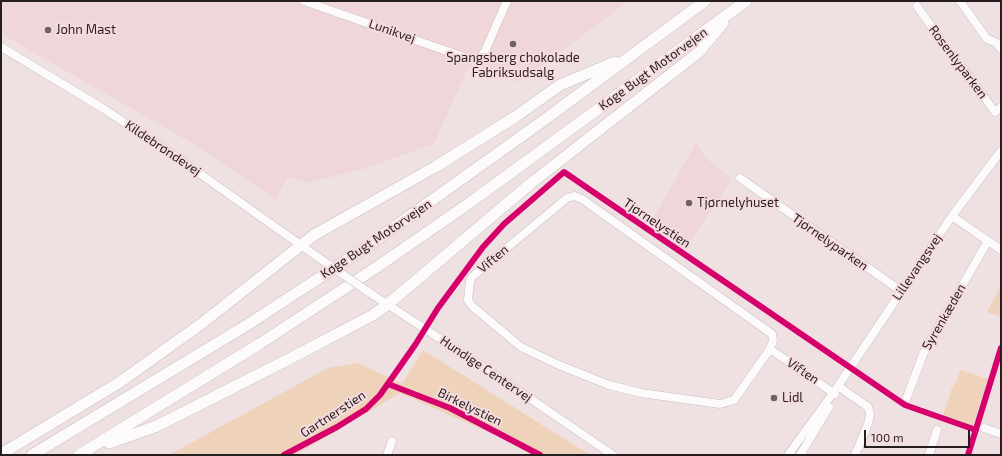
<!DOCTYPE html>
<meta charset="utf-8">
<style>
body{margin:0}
#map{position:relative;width:1002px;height:456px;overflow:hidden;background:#efe1e2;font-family:"Exo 2",sans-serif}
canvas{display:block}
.frame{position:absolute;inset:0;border:2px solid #261d1e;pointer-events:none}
.scale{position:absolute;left:864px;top:430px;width:106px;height:18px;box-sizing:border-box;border:2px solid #261d1e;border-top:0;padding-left:5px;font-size:12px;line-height:14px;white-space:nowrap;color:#261d1e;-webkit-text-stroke:3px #f5dbde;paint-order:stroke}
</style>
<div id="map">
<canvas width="1002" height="456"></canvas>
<div class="frame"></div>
<div class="scale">100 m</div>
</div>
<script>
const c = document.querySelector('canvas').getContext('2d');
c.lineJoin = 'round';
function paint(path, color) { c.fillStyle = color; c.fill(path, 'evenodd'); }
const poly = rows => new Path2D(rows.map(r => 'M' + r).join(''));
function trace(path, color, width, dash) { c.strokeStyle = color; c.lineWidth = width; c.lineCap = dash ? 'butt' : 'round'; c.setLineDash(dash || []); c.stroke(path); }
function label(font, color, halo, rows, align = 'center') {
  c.font = font + ' "Exo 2",sans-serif'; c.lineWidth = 4; c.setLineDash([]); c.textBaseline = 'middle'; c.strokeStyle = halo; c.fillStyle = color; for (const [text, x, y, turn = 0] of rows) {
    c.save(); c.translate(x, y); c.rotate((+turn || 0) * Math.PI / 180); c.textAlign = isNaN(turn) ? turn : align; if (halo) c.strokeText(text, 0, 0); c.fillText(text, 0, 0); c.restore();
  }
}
paint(poly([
 [1,1,629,1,520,82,468,68,434,144,360,170,307,183,288,177,276,199,197,146,1,34],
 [696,143,706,158,732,179,684,251,648,227]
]), '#efd6d9');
paint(poly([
 [1001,286,1001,317,987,312],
 [423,350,590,455,531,455,501,438,400,393,295,455,169,455,328,368,358,363,402,384],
 [960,370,988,379,973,426,943,416,952,388,957,381]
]), '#efd2ba');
const minor = poly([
 [304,1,464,57,473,58,480,57,485,51,507,1],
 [960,1,987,39,997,43,1001,49],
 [917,6,958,65,963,68,995,112,1001,107],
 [1,47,104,109,175,156,319,258],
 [740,178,901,291],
 [574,196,582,199,772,334,773,341,770,349,734,400,720,404,641,393,609,385,559,365,521,347,472,306,468,300,470,282,472,277,567,198,574,196],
 [952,216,1001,250],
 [367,291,497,376,613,455],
 [770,349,835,394],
 [838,386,868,407,870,414,868,424,855,455],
 [907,397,924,352,988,241],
 [984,428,1001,434],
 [387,455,392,441],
 [788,455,836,389,952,216,1001,151],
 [800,455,829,407],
 [929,455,937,430]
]);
const highway = poly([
 [109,443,157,426,291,358,373,315,387,305,530,184,699,52,723,23],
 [1,454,120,382,201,324,314,235,435,167,515,117,560,85,615,62],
 [32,455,247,325,365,248,540,123,705,1],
 [79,455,261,343,377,267,468,204,746,1]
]);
trace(minor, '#c9bebf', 9);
trace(highway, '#c9bebf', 12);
trace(minor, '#fdfafb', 8);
trace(highway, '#fdfafb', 11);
const minorBridge = poly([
 [319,258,367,291]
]);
trace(minorBridge, '#c9bebf', 9, []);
trace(minorBridge, '#fdfafb', 8);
trace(poly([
 [388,384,450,408,540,455],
 [284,455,337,427,366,409,380,395,415,345,438,308,483,247,504,224,564,172,905,405,976,430],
 [968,455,1001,348]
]), '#d6006c', 6);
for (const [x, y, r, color] of [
 [48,30,4,"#6c6263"],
 [513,44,4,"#6c6263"],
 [689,203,4,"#6c6263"],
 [774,398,4,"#6c6263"]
]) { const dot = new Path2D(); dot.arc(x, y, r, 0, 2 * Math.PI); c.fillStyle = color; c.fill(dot); trace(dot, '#f5dbde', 1.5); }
label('13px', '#261d1e', '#f5dbde', [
 ["John Mast",56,30],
 ["Spangsberg chokolade",513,58,"center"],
 ["Fabriksudsalg",513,73,"center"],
 ["Tjørnelyhuset",697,203],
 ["Lidl",782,398]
], 'left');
label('13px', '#261d1e', '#f5dbde', [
 ["Lunikvej",392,31,19],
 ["Rosenlyparken",958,62,53],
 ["Køge Bugt Motorvejen",653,69,-36],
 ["Kildebrøndevej",163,148,34],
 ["Tjørnelystien",657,223,34],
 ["Køge Bugt Motorvejen",376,239,-34],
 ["Tjørnelyparken",830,242,35],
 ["Viften",493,259,-40],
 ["Lillevangsvej",917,267,-56],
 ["Syrenkæden",944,317,-60],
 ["Hundige Centervej",486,369,34],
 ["Viften",803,371,34],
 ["Birkelystien",470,407,26],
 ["Gartnerstien",333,414,-33]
]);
</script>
